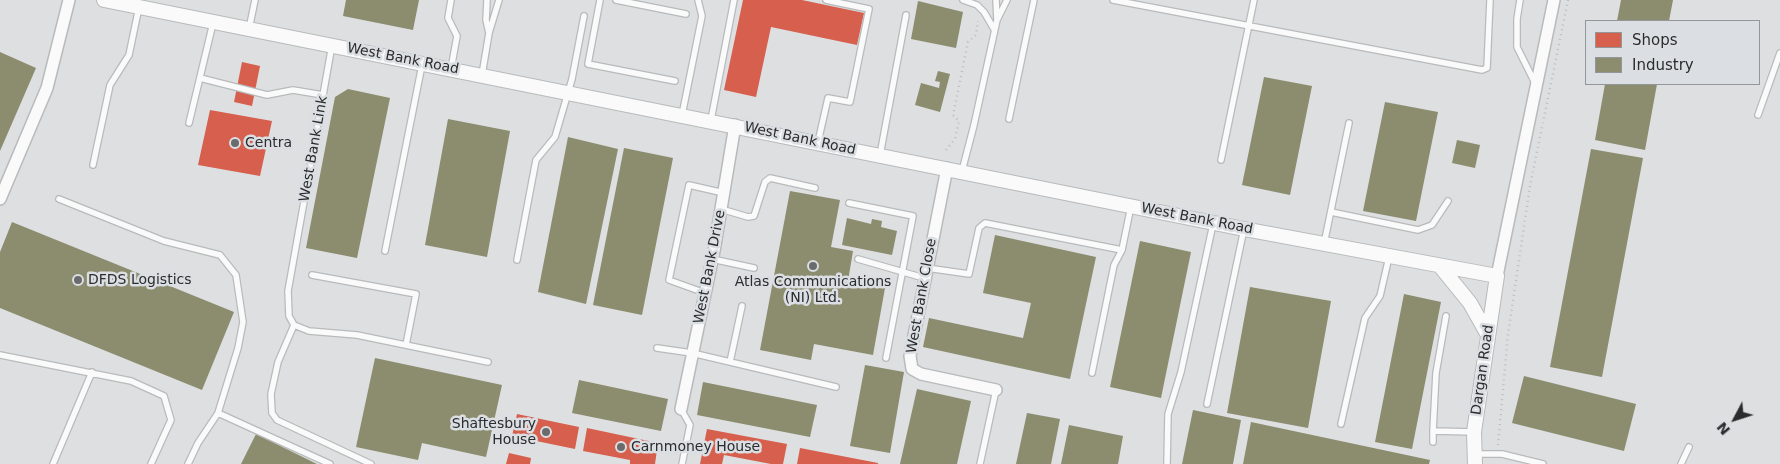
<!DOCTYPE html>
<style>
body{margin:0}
#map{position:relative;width:1780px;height:464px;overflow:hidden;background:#dddfe1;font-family:"DejaVu Sans",sans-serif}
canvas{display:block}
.legend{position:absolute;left:1585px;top:20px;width:175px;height:65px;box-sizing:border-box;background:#dbdfe3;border:1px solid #94979a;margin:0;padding:6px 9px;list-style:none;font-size:15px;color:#2a2c2d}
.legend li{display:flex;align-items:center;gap:10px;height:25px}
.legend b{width:25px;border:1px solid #94979a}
.north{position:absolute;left:1710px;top:394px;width:50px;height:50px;-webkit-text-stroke:4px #dbdfe3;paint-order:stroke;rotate:230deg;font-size:14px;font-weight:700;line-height:20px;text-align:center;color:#2a2c2d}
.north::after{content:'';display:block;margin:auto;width:18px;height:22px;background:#2a2c2d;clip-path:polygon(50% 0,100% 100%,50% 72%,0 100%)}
</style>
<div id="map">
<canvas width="1780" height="464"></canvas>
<ul class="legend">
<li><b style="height:14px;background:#d6604d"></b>Shops</li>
<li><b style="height:14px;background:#8c8c6e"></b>Industry</li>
</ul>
<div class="north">N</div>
</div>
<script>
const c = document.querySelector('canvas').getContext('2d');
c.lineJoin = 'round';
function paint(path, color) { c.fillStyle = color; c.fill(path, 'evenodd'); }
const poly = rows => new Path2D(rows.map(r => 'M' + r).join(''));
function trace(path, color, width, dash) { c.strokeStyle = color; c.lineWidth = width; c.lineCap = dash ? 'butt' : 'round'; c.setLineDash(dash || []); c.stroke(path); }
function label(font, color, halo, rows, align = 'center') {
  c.font = font + ' "DejaVu Sans",sans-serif'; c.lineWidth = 5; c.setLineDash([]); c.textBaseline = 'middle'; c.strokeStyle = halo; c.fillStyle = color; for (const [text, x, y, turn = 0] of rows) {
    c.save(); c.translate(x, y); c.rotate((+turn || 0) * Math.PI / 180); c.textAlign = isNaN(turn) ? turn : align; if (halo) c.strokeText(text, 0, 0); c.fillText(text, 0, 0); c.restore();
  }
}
paint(poly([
 [743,0,802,0,864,13,857,45,771,27,756,97,724,90],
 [242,62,260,66,252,106,234,102],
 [210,110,272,121,260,176,198,165],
 [517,414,579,427,575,449,512,436],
 [587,428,658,443,655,464,630,464,630,460,583,451],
 [707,429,787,444,783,464,771,464,724,455,722,464,700,464],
 [800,448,878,463,878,464,797,464],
 [509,453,531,458,530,464,506,464]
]), '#d6604d');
paint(poly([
 [346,0,419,0,413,30,343,16],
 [1621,0,1673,0,1669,21,1617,21],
 [918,1,963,12,956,48,911,39],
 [0,52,36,68,0,151],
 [938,71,950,74,940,112,915,105,921,83,939,88,940,82,935,81],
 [1264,77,1312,86,1290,195,1242,185],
 [1605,84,1657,84,1645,150,1595,140],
 [348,89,390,98,357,258,306,248,335,97],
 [1385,102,1438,112,1416,221,1363,211],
 [448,119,510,131,487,257,425,245],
 [568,137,618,149,586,304,538,292],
 [1457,140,1480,145,1475,168,1452,163],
 [624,148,673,158,642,315,593,305],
 [1591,149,1643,158,1602,377,1550,367],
 [790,191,840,200,831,247,853,251,848,281,885,288,873,355,814,344,811,360,760,350],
 [847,218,871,224,872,219,882,221,881,227,897,231,892,255,842,245],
 [12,222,234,312,202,390,0,308,0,252],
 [995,235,1096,257,1070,379,923,347,929,318,1023,338,1031,303,983,293],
 [1140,241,1191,252,1161,398,1110,387],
 [1250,287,1331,301,1308,428,1227,413],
 [1404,294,1441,302,1412,449,1375,442],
 [375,358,502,385,486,457,422,443,418,460,356,447],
 [865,365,904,372,890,453,850,446],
 [1524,376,1636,404,1624,451,1512,423],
 [579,380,668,399,661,431,572,413],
 [703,382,817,405,810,437,697,415],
 [917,389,971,401,957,464,900,464],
 [1193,410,1241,420,1233,464,1182,464],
 [1027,413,1060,419,1051,464,1016,464],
 [1251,422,1430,460,1429,464,1243,464],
 [1069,425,1123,436,1118,464,1061,464],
 [256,434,317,464,241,464]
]), '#8c8c6e');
const service = poly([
 [487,0,486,20,489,33],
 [600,0,588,64,675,81],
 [616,0,686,14],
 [963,0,977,5,984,12,994,29],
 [1113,0,1482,70,1487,68,1490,0],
 [1520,0,1517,19,1517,47,1535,83],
 [997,20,1007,0],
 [249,29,255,0],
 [332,45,288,291,289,316,294,325,309,331,357,335,488,362],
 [451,69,457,36,448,18,451,0],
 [482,75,489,33,499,0],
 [200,78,267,95,293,90,323,95],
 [682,115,702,16,698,0],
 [1758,115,1780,53],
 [1009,119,1034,0],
 [711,120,734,0],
 [189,123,213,23],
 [818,142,828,98,850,102,869,9,826,0],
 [880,155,906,15],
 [1221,160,1254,0],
 [93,165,110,85,129,55,139,7],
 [962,171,974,125,997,20,996,0],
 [59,199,164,241,220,255,236,275,243,322,238,348,218,413,198,443,188,464],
 [849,203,913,216,886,358],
 [721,209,748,217,754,216,765,182,770,178,815,188],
 [1331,212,1418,230,1432,225,1448,201],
 [1324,244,1349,123],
 [385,251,422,65],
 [712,259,754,268],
 [858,259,924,278],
 [517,260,536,160,555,137,572,79,584,16],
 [927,268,969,274,979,228,985,223,1122,250],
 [312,275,416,294,406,345],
 [705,293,669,280,689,185,724,193],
 [294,325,278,362,271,394,272,413,277,420,371,464],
 [657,348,692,353,836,387],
 [0,355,131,381,164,396,171,420,151,464],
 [730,362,742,306],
 [1092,373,1114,265,1122,250,1131,206],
 [1207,404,1244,229],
 [681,409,690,425,682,464],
 [218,413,330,464],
 [1341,424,1365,318,1380,296,1389,257],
 [1433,431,1436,373,1446,316],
 [1433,442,1433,431,1474,432],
 [1474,454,1502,454,1543,464],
 [53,464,92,372],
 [980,464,996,390],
 [1167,464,1168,414,1181,372,1213,224],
 [1681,464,1689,447]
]);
const minor = poly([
 [947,168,910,356,912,369,921,374,996,390],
 [0,199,47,88,69,0],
 [1497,276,1554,0],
 [681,409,714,251,735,125]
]);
const tertiary = poly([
 [104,0,1244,229,1497,276,1474,432,1475,464],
 [1440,266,1470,303,1488,335]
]);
trace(service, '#b8babb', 8);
trace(minor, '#b8babb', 14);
trace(tertiary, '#b8babb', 16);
trace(poly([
 [946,150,955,139,959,121,953,115,968,42,976,35,978,21],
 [1498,445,1508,334,1530,186,1568,0]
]), '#bdbebe', 2.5, [1, 4]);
trace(service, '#fafafa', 5.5);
trace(minor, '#fafafa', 11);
trace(tertiary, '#fafafa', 14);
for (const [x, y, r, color] of [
 [235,143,5,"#696b6c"],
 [813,266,5,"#696b6c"],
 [78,280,5,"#696b6c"],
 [546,432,5,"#696b6c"],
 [621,447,5,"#696b6c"]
]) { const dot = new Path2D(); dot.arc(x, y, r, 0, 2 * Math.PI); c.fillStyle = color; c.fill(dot); trace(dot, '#dbdfe3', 2); }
label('14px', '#2a2c2d', '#dbdfe3', [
 ["West Bank Road",403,59,11],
 ["West Bank Road",800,139,12],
 ["West Bank Link",314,149,-80],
 ["West Bank Road",1197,219,11],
 ["West Bank Drive",710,267,-79],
 ["West Bank Close",922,296,-80],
 ["Dargan Road",1483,370,-82]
]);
label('14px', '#2a2c2d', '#dbdfe3', [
 ["Centra",245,143],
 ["DFDS Logistics",88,280],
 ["Atlas Communications",813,282,"center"],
 ["(NI) Ltd.",813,298,"center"],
 ["Shaftesbury",536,424,"right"],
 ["House",536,440,"right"],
 ["Carnmoney House",631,447]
], 'left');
</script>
